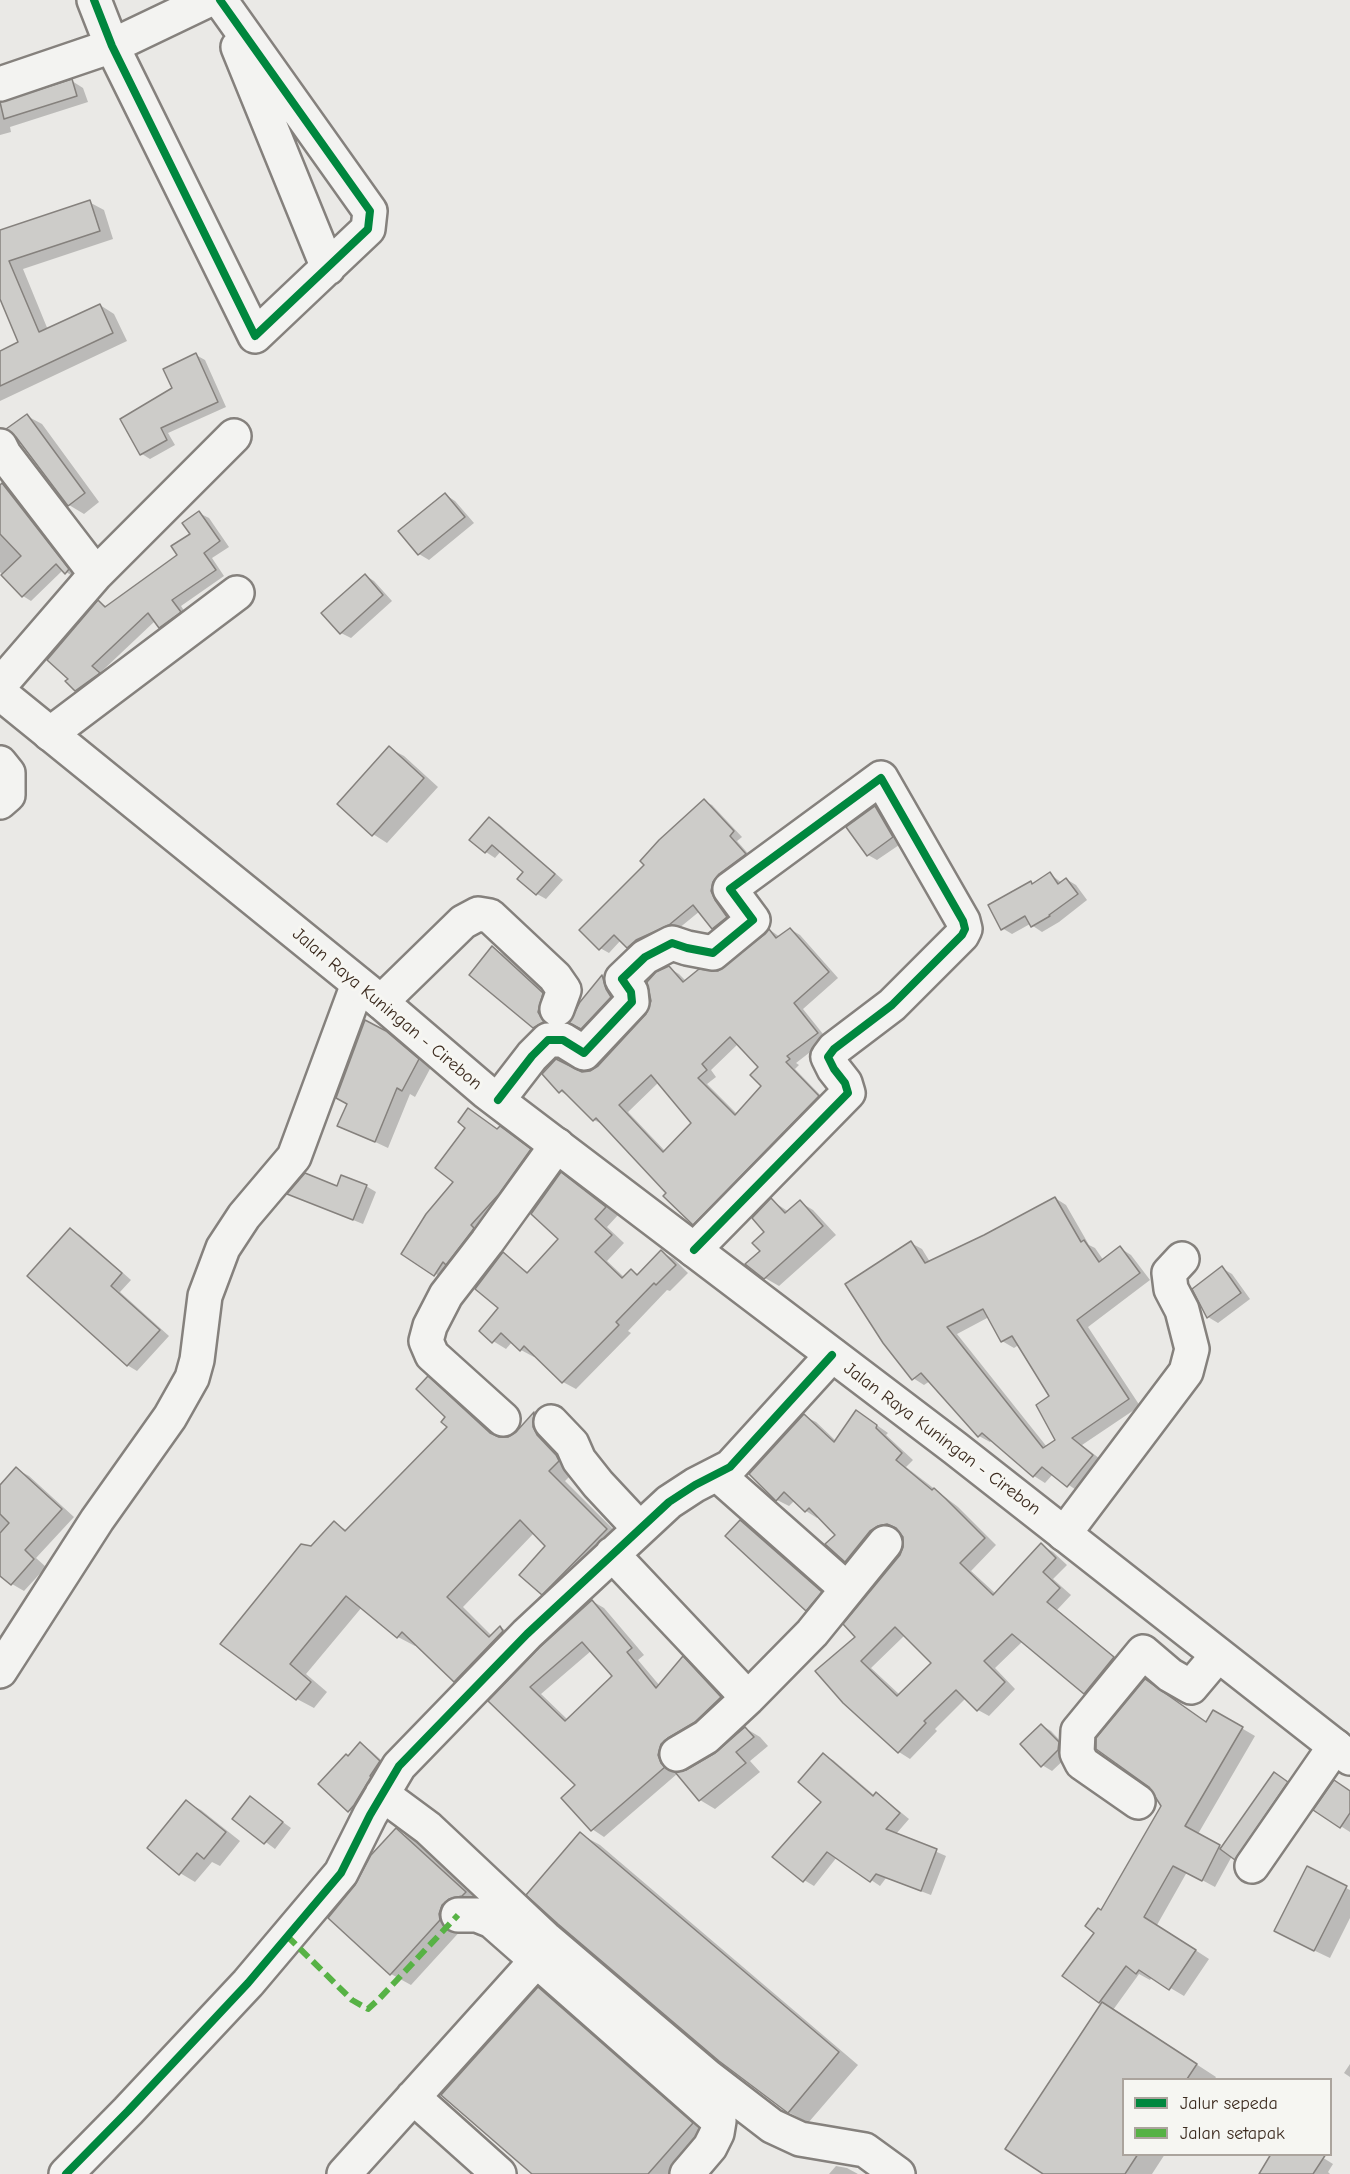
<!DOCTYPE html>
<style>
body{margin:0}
#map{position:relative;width:1350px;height:2174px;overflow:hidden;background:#eae9e6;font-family:"Comic Neue",sans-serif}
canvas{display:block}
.legend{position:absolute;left:1122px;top:2078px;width:210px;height:78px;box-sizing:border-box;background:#f6f6f2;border:2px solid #aba49d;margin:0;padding:8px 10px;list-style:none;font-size:18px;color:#3b2a1e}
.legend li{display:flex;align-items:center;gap:12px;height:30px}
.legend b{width:30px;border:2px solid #aba49d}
</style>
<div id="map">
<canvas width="1350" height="2174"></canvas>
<ul class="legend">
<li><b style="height:8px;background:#00873e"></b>Jalur sepeda</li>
<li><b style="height:8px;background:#57b245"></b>Jalan setapak</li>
</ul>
</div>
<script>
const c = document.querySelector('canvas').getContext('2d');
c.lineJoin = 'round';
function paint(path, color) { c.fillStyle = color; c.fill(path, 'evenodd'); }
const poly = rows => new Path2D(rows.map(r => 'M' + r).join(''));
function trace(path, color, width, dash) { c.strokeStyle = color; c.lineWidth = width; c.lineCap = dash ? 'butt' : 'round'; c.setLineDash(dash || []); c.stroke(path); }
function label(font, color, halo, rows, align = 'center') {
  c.font = font + ' "Comic Neue",sans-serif'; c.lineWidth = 6; c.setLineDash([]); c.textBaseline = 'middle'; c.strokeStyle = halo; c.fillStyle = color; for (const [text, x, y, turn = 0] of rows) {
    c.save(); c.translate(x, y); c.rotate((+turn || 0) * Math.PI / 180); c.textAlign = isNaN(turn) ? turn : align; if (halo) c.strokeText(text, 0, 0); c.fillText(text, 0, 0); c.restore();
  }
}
paint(poly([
 [72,81,83,88,88,102,10,127,11,132,0,135,0,104,6,103],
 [89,202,104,210,113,239,23,269,48,330,100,305,114,314,127,341,0,401,0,352,20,343,0,295,0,232],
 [196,355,205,360,226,407,168,433,175,445,150,459,142,454,122,419,174,389],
 [27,416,42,424,99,502,84,514,69,505],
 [3,485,11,490,77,575,74,577,63,570,31,601,23,596,0,572,0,488],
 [446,495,455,501,474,523,429,560,419,554],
 [199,513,209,518,229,547,212,558,224,576,181,606,189,618,169,633,160,627,155,621,101,672,108,679,86,696,76,690,68,681,98,602,108,607,180,555,192,534],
 [365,575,374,581,392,601,351,638,341,633],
 [389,748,404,756,438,787,387,843,373,834],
 [704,801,712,805,742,837,737,841,753,859,735,922,722,933,713,928,700,911,678,929,636,952,621,940,609,953,600,948,646,865],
 [875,807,885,813,902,843,877,860,868,855],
 [490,818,499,824,563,880,546,899,537,894,526,872,501,851,495,858,486,852],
 [1050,874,1062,883,1066,879,1076,885,1087,900,1059,922,1042,932,1030,924,1012,934,1002,928,1031,883,1034,885],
 [790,929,800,935,838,978,803,1009,827,1039,796,1063,799,1065,795,1069,828,1103,704,1229,694,1223,668,1193,604,1125,594,1120,570,1097,560,1091,544,1074,591,1072,599,1067,647,1015,669,968,679,974,686,981,719,973,770,930,780,937],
 [738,1044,760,1067,763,1086,738,1115,707,1084,716,1077,711,1070],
 [659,1082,693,1123,665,1151,628,1112],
 [493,948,508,957,557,1002,549,1036,534,1027],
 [602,977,612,982,616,996,591,1033,571,1022],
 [385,1032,399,1040,431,1067,415,1097,410,1094,388,1148,339,1125],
 [468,1110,499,1130,501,1128,514,1136,543,1158,449,1282,403,1254,455,1182,467,1128],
 [561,1174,618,1215,607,1227,624,1243,607,1261,625,1278,632,1271,639,1275,661,1252,674,1259,688,1273,670,1291,667,1290,628,1331,631,1333,576,1389,563,1382,536,1355,534,1357,521,1350,512,1342,506,1349,493,1341,500,1308,503,1254,529,1273,560,1238],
 [366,1186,376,1192,363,1224,289,1194,338,1187],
 [1055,1198,1066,1205,1089,1245,1095,1248,1104,1261,1120,1248,1131,1255,1150,1280,1088,1327,1140,1406,1082,1445,1104,1462,1079,1492,1053,1474,1045,1483,1034,1476,992,1440,990,1442,979,1436,930,1381,924,1385,913,1378,911,1243,922,1249,930,1262,985,1237],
 [989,1317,1002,1341,1014,1348,1020,1344,1051,1396,1057,1440,1047,1447,957,1334],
 [771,1200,789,1212,800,1202,813,1210,836,1235,779,1286,765,1278,762,1251],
 [70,1230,80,1235,131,1280,120,1292,169,1336,137,1371,127,1365],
 [1222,1268,1232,1274,1250,1299,1218,1323,1208,1317,1194,1289],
 [428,1378,445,1388,501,1439,509,1438,517,1433,535,1414,551,1423,575,1471,565,1481,623,1539,560,1603,543,1593,547,1546,534,1533,463,1607,492,1636,500,1627,517,1637,472,1691,455,1681,417,1644,415,1646,398,1637,362,1607,306,1674,327,1692,314,1708,297,1699,222,1644,334,1523,348,1531,449,1427,447,1417],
 [804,1416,816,1422,836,1441,868,1419,888,1433,886,1435,913,1460,906,1467,958,1507,996,1545,971,1571,996,1594,1041,1545,1053,1552,1067,1565,1053,1579,1071,1595,1057,1610,1125,1665,1097,1699,1085,1693,1023,1641,995,1668,1015,1689,989,1716,978,1710,966,1698,935,1729,937,1731,910,1759,899,1752,845,1701,857,1637,901,1556,905,1546,904,1535,900,1531,890,1532,857,1568,846,1561,827,1544,837,1535,819,1516,817,1518,806,1511,795,1500,789,1506,777,1500,751,1474],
 [905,1635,933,1663,900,1695,871,1668],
 [16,1469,29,1476,74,1517,36,1558,46,1567,24,1591,12,1584,0,1574,0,1487],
 [741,1522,750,1527,830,1598,816,1615,807,1610],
 [592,1601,604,1608,644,1655,638,1660,660,1686,683,1658,695,1665,733,1705,670,1762,673,1771,677,1774,604,1837,592,1829,577,1785,490,1701],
 [591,1651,614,1676,568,1720,541,1694],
 [1146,1681,1208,1723,1214,1712,1255,1736,1198,1834,1223,1848,1275,1774,1290,1783,1251,1867,1232,1856,1215,1887,1187,1872,1157,1925,1209,1959,1184,1996,1152,1977,1150,1980,1139,1974,1113,2010,1216,2077,1214,2080,1124,2080,1124,2154,1165,2154,1152,2174,1045,2174,1103,2003,1065,1975,1096,1933,1102,1912,1163,1805],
 [1041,1725,1051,1731,1068,1749,1068,1756,1052,1771,1042,1765],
 [745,1728,760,1737,768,1746,750,1761,760,1772,715,1809,700,1800,678,1773,687,1772,716,1754],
 [361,1744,370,1750,389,1767,358,1816,349,1810,349,1757],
 [823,1755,833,1760,875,1796,877,1794,886,1800,909,1819,896,1834,946,1856,931,1895,886,1878,880,1886,837,1857,814,1886,804,1880,824,1802],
 [1350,1792,1350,1832,1315,1810],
 [250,1798,291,1828,275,1849,234,1818],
 [186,1802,201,1810,240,1841,220,1866,212,1862,195,1882,180,1873],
 [396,1830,416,1841,485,1904,411,1985,391,1974,357,1886],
 [580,1834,600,1845,858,2065,808,2123,783,2109],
 [1307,1868,1350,1890,1350,1918,1330,1958,1290,1939],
 [538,1989,558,2000,712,2136,679,2174,534,2174],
 [1350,2064,1350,2077,1344,2073],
 [1317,2154,1333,2164,1328,2172,1330,2174,1261,2174],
 [836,2166,847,2168,858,2174,829,2174]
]), '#0003');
const building = poly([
 [72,79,77,96,4,119,0,102,72,79],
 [90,200,100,231,9,261,39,332,100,304,113,333,0,386,0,351,18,342,0,299,0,230,90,200],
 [196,353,218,402,161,428,167,440,140,455,120,419,172,388,163,369,196,353],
 [27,414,85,493,68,506,16,437,6,429,27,414],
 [2,483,69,569,65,574,56,564,22,597,1,575,21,556,0,534,0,485,2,483],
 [445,493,465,517,418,555,398,531,445,493],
 [199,511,220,541,204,553,216,570,172,600,181,612,159,628,148,613,92,666,100,673,75,691,65,681,68,679,47,660,98,600,105,607,177,555,171,546,190,534,182,523,199,511],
 [365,574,383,595,340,634,321,613,365,574],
 [389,746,424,778,372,836,337,804,389,746],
 [704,799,734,831,730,836,746,854,719,874,713,882,711,891,715,900,727,917,712,929,693,905,669,925,636,940,627,948,614,935,599,950,579,930,644,865,640,861,659,840,704,799],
 [875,806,893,837,867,856,846,827,875,806],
 [489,817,555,874,536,895,517,879,523,872,492,845,485,853,469,840,489,817],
 [1050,872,1058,884,1066,878,1078,894,1049,915,1050,916,1031,927,1025,916,1001,930,988,905,1031,881,1032,884,1050,872],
 [790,928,829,972,794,1003,818,1033,787,1056,790,1059,786,1062,819,1096,693,1225,663,1196,666,1193,596,1118,593,1121,562,1090,559,1093,542,1074,556,1059,582,1072,590,1071,598,1066,646,1014,651,1001,647,982,656,972,669,966,683,982,699,969,718,971,765,934,769,929,776,938,790,928],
 [730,1037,758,1067,750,1075,761,1086,735,1115,698,1078,707,1070,702,1064,730,1037],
 [651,1075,691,1123,663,1152,619,1105,651,1075],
 [492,946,543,993,538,1012,544,1022,533,1028,469,975,492,946],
 [602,975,606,989,611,997,581,1029,569,1023,580,1002,602,975],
 [365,1020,386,1031,419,1059,402,1091,397,1088,375,1142,337,1126,347,1104,336,1098,365,1020],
 [468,1108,497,1129,500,1126,531,1149,499,1194,471,1225,474,1228,472,1231,446,1265,443,1262,434,1276,401,1254,426,1214,453,1182,435,1168,465,1128,458,1122,468,1108],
 [561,1172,606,1207,595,1219,612,1235,595,1252,622,1278,631,1269,637,1275,661,1250,676,1265,656,1285,654,1283,616,1322,619,1325,562,1383,524,1346,520,1351,501,1333,492,1343,479,1331,498,1308,475,1289,503,1252,527,1273,558,1239,531,1214,561,1172],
 [305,1173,337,1186,341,1175,367,1185,353,1220,287,1194,305,1173],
 [1055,1197,1081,1242,1084,1240,1099,1262,1120,1246,1140,1273,1077,1320,1129,1399,1072,1438,1093,1455,1067,1487,1042,1467,1033,1477,982,1433,978,1437,921,1373,912,1380,883,1343,845,1284,911,1241,925,1263,984,1235,1055,1197],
 [983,1309,1001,1342,1012,1336,1049,1396,1036,1405,1055,1440,1043,1448,947,1327,983,1309],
 [771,1198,785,1213,800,1200,823,1226,764,1279,745,1264,760,1251,752,1243,764,1232,752,1218,771,1198],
 [70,1228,122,1273,111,1286,160,1330,127,1366,27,1276,70,1228],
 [1222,1266,1241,1293,1207,1318,1192,1289,1222,1266],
 [428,1376,490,1433,499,1437,508,1437,516,1432,534,1412,533,1427,537,1435,556,1455,559,1461,549,1471,607,1529,542,1595,519,1575,545,1546,520,1520,447,1597,489,1637,500,1626,503,1631,454,1682,402,1632,397,1638,346,1596,290,1664,311,1682,296,1700,220,1644,301,1544,311,1546,334,1521,345,1531,447,1427,441,1422,445,1417,416,1389,428,1376],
 [856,1410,877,1425,876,1428,902,1453,896,1460,932,1490,934,1488,946,1499,985,1538,960,1563,993,1595,1041,1543,1056,1558,1043,1572,1060,1588,1047,1602,1114,1657,1084,1694,1012,1634,984,1661,1005,1682,977,1711,956,1690,924,1721,926,1723,898,1753,843,1703,815,1671,855,1637,843,1624,900,1555,903,1547,903,1537,896,1528,887,1524,878,1526,870,1531,845,1562,825,1544,835,1535,809,1508,805,1512,784,1492,776,1501,749,1474,804,1414,834,1442,856,1410],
 [895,1627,931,1663,897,1696,861,1661,895,1627],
 [16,1467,62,1509,25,1550,34,1559,11,1585,0,1576,0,1533,9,1523,0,1514,0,1485,16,1467],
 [740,1520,822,1592,806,1611,725,1536,740,1520],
 [592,1600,632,1648,627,1652,656,1688,683,1656,721,1697,695,1722,668,1738,661,1744,658,1755,661,1763,665,1767,591,1831,561,1798,575,1785,488,1701,540,1647,592,1600],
 [582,1642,612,1676,565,1721,530,1687,582,1642],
 [1145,1679,1206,1722,1213,1710,1243,1727,1185,1826,1220,1845,1202,1881,1173,1866,1144,1917,1196,1950,1169,1990,1139,1970,1136,1974,1126,1966,1099,2003,1062,1976,1094,1933,1085,1926,1098,1908,1101,1910,1161,1806,1149,1787,1096,1749,1096,1738,1145,1679],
 [1041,1724,1059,1742,1058,1750,1041,1767,1020,1744,1041,1724],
 [745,1727,754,1737,736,1752,746,1763,699,1801,675,1772,686,1770,715,1753,745,1727],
 [360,1742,380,1761,370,1776,371,1777,354,1805,348,1812,318,1784,346,1754,348,1756,360,1742],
 [823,1753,873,1796,876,1792,900,1813,886,1829,937,1849,921,1891,876,1874,870,1882,827,1852,803,1882,772,1857,821,1802,798,1782,823,1753],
 [1274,1772,1288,1782,1235,1860,1220,1849,1274,1772],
 [1334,1780,1350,1791,1350,1813,1340,1828,1313,1810,1334,1780],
 [250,1796,283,1822,264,1844,232,1819,250,1796],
 [186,1800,226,1832,204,1859,197,1853,179,1875,147,1848,186,1800],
 [396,1828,466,1892,462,1896,449,1899,442,1905,439,1914,440,1920,390,1975,328,1918,355,1885,371,1855,396,1828],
 [580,1832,839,2052,788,2113,719,2061,558,1924,526,1895,580,1832],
 [1307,1866,1347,1886,1314,1951,1274,1931,1307,1866],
 [538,1987,693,2123,648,2174,532,2174,441,2095,538,1987],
 [1102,2002,1197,2064,1187,2079,1124,2079,1124,2154,1138,2154,1125,2174,1043,2174,1005,2149,1102,2002],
 [1271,2154,1326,2154,1313,2174,1259,2174,1271,2154]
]);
paint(building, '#cdccc9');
trace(building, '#85817d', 1.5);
const minor = poly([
 [94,0,112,46,255,336,368,229,370,211,220,0],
 [238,47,328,268],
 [0,84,112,46,208,0],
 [0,446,4,454,96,574,0,685],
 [96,574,234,436],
 [50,734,237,593],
 [0,763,8,773,8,795,0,802],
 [381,1002,463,922,478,914,490,916,555,977,564,990,557,1009],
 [498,1100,532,1056,548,1040,563,1040,584,1053,632,1002,631,992,622,979,645,957,672,943,687,948,713,953,753,920,730,889,881,778,963,921,965,929,962,935,892,1005,834,1049,828,1057,834,1069,845,1083,848,1093,694,1250],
 [503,1419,432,1355,426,1341,430,1326,446,1295,487,1242,557,1145],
 [551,1422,572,1444,579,1460,598,1484,640,1529],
 [717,1474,847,1589],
 [1064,1534,1186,1372,1192,1349,1182,1310,1171,1289,1169,1273,1182,1259],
 [612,1554,748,1698,706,1737,677,1754],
 [0,1671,97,1520,170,1417,192,1378,197,1360,205,1296,223,1248,244,1216,294,1157,358,984],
 [748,1698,812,1633,885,1543],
 [382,1794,428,1828,545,1938,707,2076,772,2126,800,2139,865,2150,898,2174],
 [1138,1802,1082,1763,1077,1753,1078,1731,1143,1652,1170,1675,1191,1687,1218,1655],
 [1252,1866,1335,1746],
 [458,1915,477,1915,492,1921,719,2121,717,2133,710,2147,687,2174],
 [413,2097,499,2174],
 [66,2174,128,2111,248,1983,341,1873,370,1815,399,1766,527,1634,669,1502,695,1485,730,1467,832,1355],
 [344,2174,536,1961]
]);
const highway = poly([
 [0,693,381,1002,485,1091,955,1448,1350,1758]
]);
trace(minor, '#85817d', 38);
trace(highway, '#85817d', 38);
trace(minor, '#f3f3f1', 33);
trace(highway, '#f3f3f1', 33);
trace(poly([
 [287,1936,352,2000,368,2009,380,1998,458,1915]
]), '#57b245', 6, [12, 6]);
trace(poly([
 [94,0,112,46,255,336,368,229,370,211,220,0],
 [498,1100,532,1056,548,1040,563,1040,584,1053,632,1002,631,992,622,979,645,957,672,943,687,948,713,953,753,920,730,889,881,778,963,921,965,929,962,935,892,1005,834,1049,828,1057,834,1069,845,1083,848,1093,694,1250],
 [66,2174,128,2111,248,1983,341,1873,370,1815,399,1766,527,1634,669,1502,695,1485,730,1467,832,1355]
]), '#00873e', 8);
label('18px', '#3b2a1e', '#f6f6f2', [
 ["Jalan Raya Kuningan - Cirebon",387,1009,40],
 ["Jalan Raya Kuningan - Cirebon",942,1439,37]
]);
</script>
